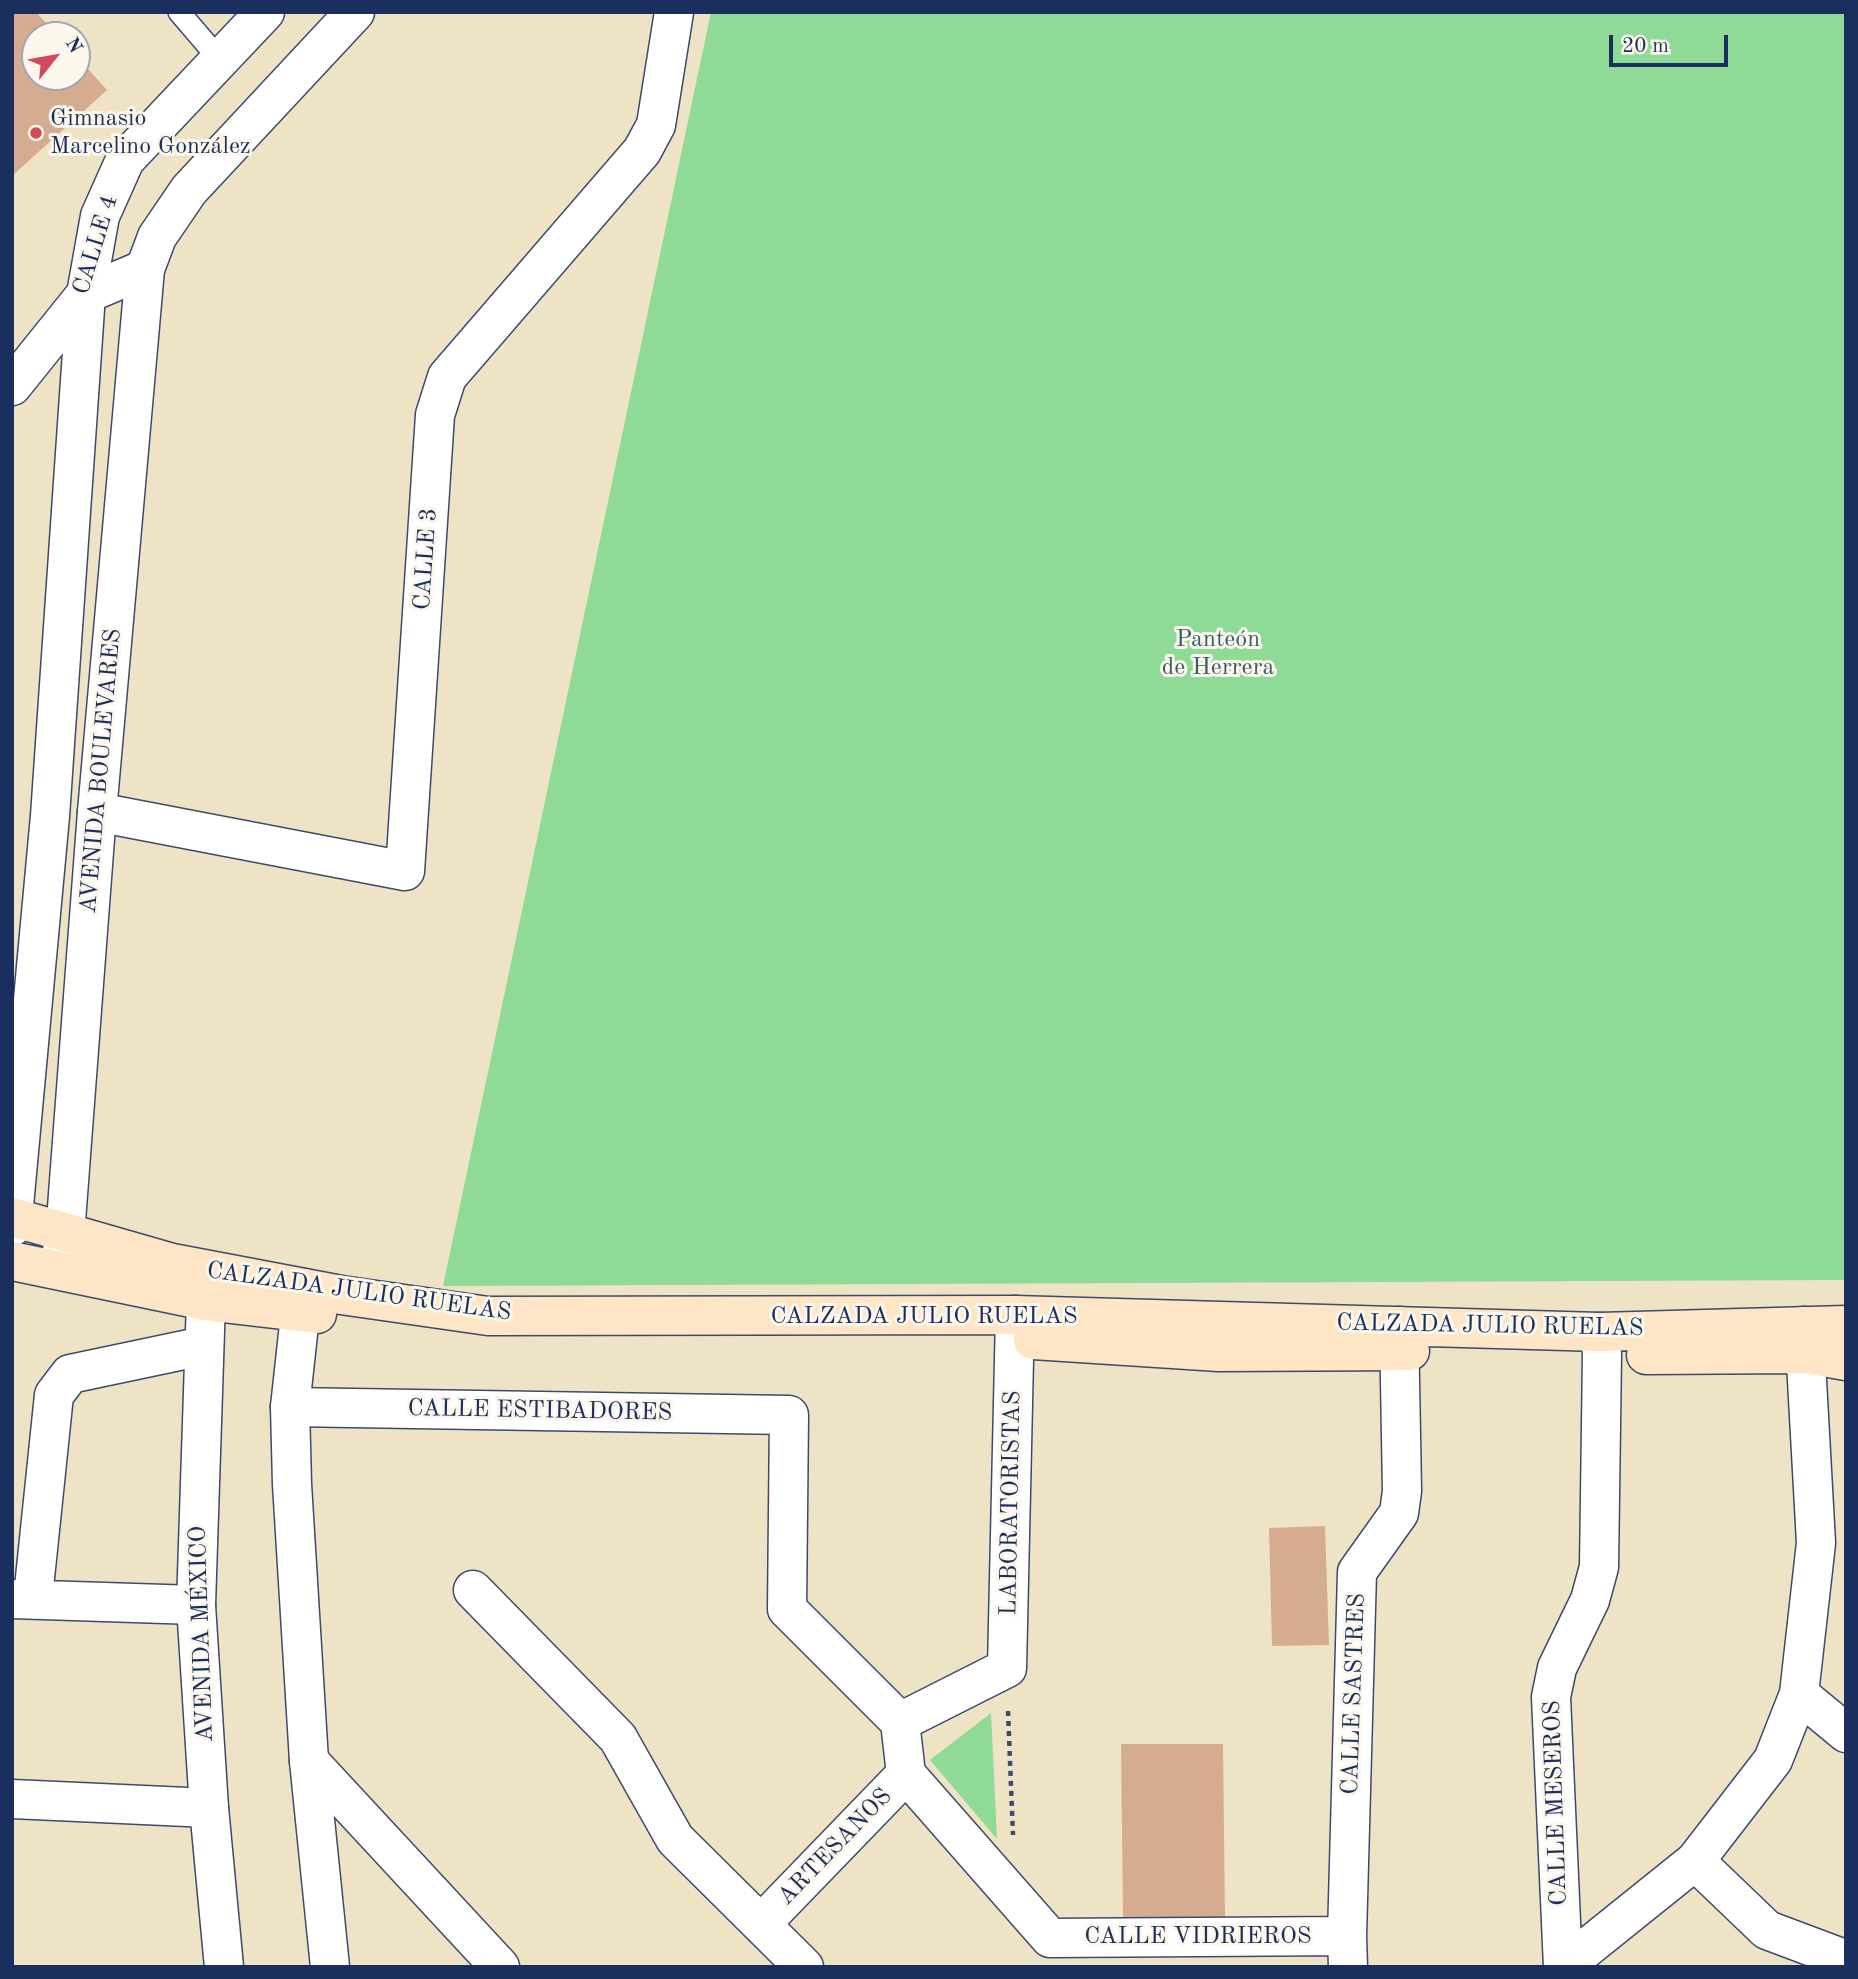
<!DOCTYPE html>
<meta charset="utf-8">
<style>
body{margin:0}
#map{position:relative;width:1858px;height:1979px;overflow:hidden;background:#eee4c5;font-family:"Old Standard TT",serif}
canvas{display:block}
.frame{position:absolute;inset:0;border:14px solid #1b2f5e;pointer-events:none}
.north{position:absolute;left:21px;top:21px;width:70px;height:70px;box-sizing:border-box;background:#fbf7ec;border:2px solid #a1a7b3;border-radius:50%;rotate:59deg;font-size:19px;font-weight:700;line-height:28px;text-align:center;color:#1b2f5e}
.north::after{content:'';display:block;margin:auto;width:24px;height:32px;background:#d1495b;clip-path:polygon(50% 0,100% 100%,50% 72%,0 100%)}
.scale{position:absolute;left:1609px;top:35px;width:119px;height:32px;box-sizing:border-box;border:4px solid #1b2f5e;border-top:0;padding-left:9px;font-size:21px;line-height:24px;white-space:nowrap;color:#1b2f5e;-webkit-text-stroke:5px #fbf7ec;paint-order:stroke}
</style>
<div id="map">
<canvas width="1858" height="1979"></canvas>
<div class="frame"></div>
<div class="north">N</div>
<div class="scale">20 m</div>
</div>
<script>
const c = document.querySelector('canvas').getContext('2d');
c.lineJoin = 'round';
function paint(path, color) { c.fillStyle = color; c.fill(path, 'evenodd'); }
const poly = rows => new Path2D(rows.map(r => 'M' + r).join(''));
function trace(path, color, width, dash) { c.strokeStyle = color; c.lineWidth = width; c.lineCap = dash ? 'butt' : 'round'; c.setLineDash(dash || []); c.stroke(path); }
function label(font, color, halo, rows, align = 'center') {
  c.font = font + ' "Old Standard TT",serif'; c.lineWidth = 6; c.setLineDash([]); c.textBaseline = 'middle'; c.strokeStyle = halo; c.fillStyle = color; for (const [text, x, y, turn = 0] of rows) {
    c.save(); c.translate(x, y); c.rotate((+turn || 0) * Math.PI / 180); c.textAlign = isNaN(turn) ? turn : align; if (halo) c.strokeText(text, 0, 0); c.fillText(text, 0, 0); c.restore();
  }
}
paint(poly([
 [711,12,1846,12,1846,1280,443,1286],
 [991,1713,997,1839,930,1760]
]), '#8fda96');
paint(poly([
 [12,12,36,12,57,35,35,35,35,77,77,77,77,57,107,90,12,176],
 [1325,1526,1329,1645,1272,1646,1269,1528],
 [1121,1744,1223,1744,1225,1917,1123,1917]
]), '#d5ac8f');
const service = poly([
 [179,12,221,61]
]);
const minor = poly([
 [12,386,86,294,145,269],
 [97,812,405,871,435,415,447,377,642,151,656,125,674,12],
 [290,1407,789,1415,787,1609,900,1722],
 [473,1590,618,1738,675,1839,804,1967],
 [33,1597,54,1395,70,1374,203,1346],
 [12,1599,196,1605],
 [1799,1694,1846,1733],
 [309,1761,500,1967],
 [906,1774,900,1722,1007,1668,1015,1315],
 [906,1774,1050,1938],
 [12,1799,209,1808],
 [1695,1861,1767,1930,1839,1957,1846,1964],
 [762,1923,906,1774],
 [1050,1938,1347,1936],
 [1348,1967,1347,1936,1357,1572,1399,1513,1402,1491,1399,1326],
 [1563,1967,1695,1861,1773,1760,1799,1694,1816,1543,1804,1326],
 [1563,1967,1551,1697,1557,1668,1590,1600,1599,1567,1602,1354,1600,1332]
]);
const tertiary = poly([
 [12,1227,50,816,86,294,100,216,125,160,265,12],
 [60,1263,65,1234,97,812,145,269,157,237,189,190,355,12],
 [207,1270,196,1605,209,1808,224,1967],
 [303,1288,290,1407,292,1484,309,1761,330,1967]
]);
const secondary = poly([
 [12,1217,172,1263,341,1295,488,1316,1015,1315,1600,1332,1846,1325],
 [12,1261,205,1301,317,1314],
 [1033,1340,1219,1352,1410,1351],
 [1646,1355,1806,1354,1846,1361]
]);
trace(service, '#3b4a6d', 24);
trace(minor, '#3b4a6d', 41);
trace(tertiary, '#3b4a6d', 41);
trace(secondary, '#3b4a6d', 41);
trace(poly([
 [1008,1711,1013,1835]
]), '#3b4a6d', 4.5, [5, 5]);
trace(service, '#fff', 21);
trace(minor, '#fff', 38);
trace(tertiary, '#fff', 38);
trace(secondary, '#fee5c5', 38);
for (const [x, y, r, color] of [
 [36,133,7,"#d1495b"]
]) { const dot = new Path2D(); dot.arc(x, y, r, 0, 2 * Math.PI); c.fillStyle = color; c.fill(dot); trace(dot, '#fbf7ec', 2.5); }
label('24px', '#1b2f5e', '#fbf7ec', [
 ["Gimnasio",50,119],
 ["Marcelino González",50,147]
], 'left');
label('24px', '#1b2f5e', '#fbf7ec', [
 ["CALLE 4",96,245,-73],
 ["CALLE 3",426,559,-86],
 ["AVENIDA BOULEVARES",101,771,-85],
 ["CALZADA JULIO RUELAS",359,1292,8],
 ["CALZADA JULIO RUELAS",924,1317],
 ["CALZADA JULIO RUELAS",1490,1326,1],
 ["CALLE ESTIBADORES",540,1411,1],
 ["LABORATORISTAS",1011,1503,-89],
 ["AVENIDA MÉXICO",202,1634,-92],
 ["CALLE SASTRES",1354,1694,-88],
 ["CALLE MESEROS",1556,1803,-92],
 ["ARTESANOS",835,1847,-46],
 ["CALLE VIDRIEROS",1198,1937]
]);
label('24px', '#385a6c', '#fbf7ec', [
 ["Panteón",1218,640],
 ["de Herrera",1218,668]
]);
</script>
